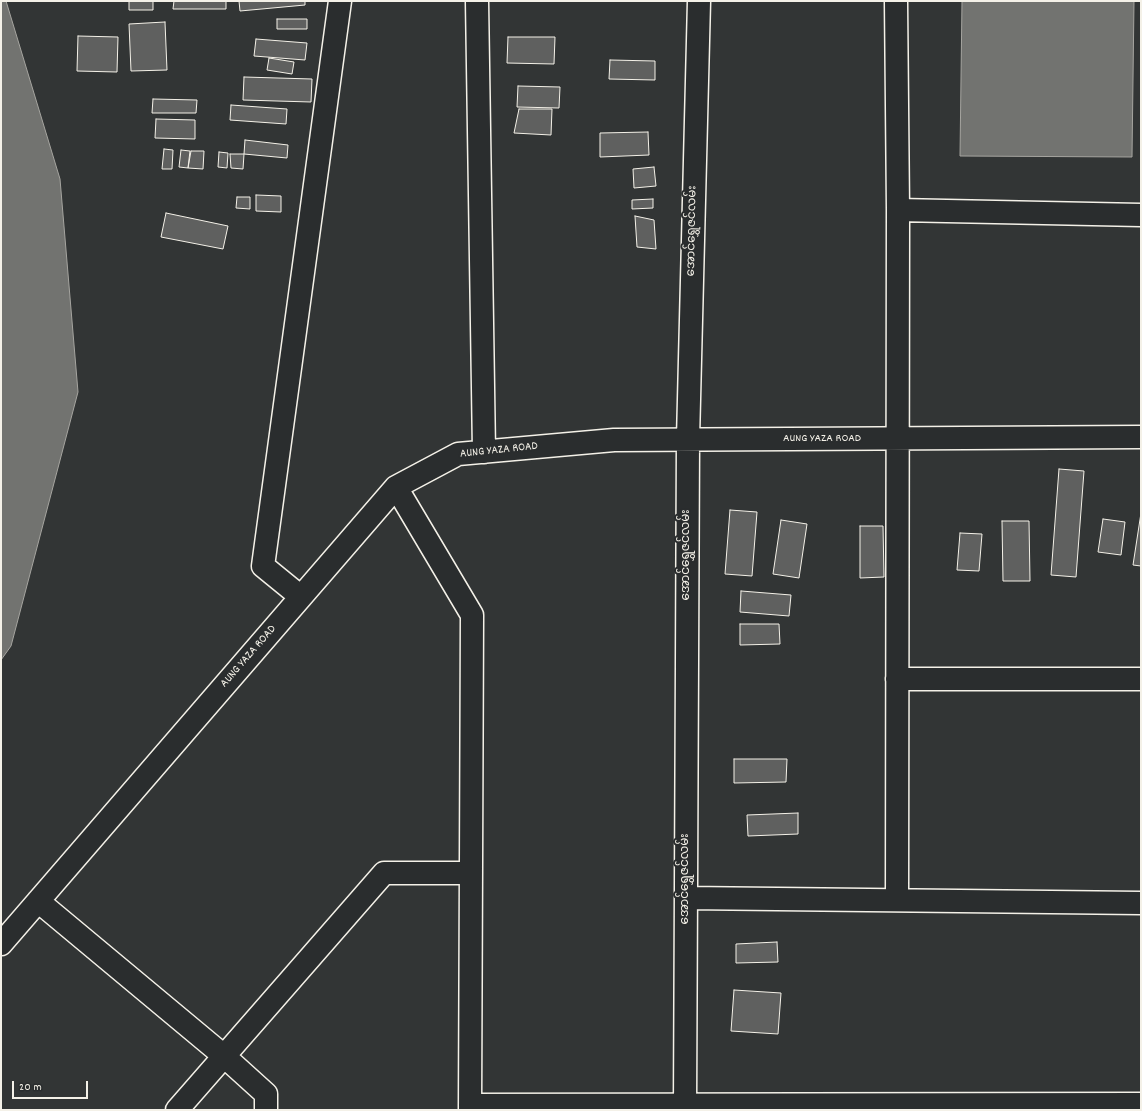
<!DOCTYPE html>
<meta charset="utf-8">
<style>
body{margin:0}
#map{position:relative;width:1142px;height:1111px;overflow:hidden;background:#323535;font-family:Dekko,sans-serif}
canvas{display:block}
.frame{position:absolute;inset:0;border:2px solid #f4f1e8;pointer-events:none}
.scale{position:absolute;left:12px;top:1081px;width:76px;height:18px;box-sizing:border-box;border:2px solid #f4f1e8;border-top:0;padding-left:5px;font-size:12px;line-height:14px;white-space:nowrap;color:#f4f1e8;-webkit-text-stroke:3px #2a2d2e;paint-order:stroke}
</style>
<div id="map">
<canvas width="1142" height="1111"></canvas>
<div class="frame"></div>
<div class="scale">20 m</div>
</div>
<script>
const c = document.querySelector('canvas').getContext('2d');
c.lineJoin = 'round';
function paint(path, color) { c.fillStyle = color; c.fill(path, 'evenodd'); }
const poly = rows => new Path2D(rows.map(r => 'M' + r).join(''));
function trace(path, color, width, dash) { c.strokeStyle = color; c.lineWidth = width; c.lineCap = dash ? 'butt' : 'round'; c.setLineDash(dash || []); c.stroke(path); }
function label(font, color, halo, rows, align = 'center') {
  c.font = font + ' Dekko,"Noto Sans Myanmar",sans-serif'; c.lineWidth = 4; c.setLineDash([]); c.textBaseline = 'middle'; c.strokeStyle = halo; c.fillStyle = color; for (const [text, x, y, turn = 0] of rows) {
    c.save(); c.translate(x, y); c.rotate((+turn || 0) * Math.PI / 180); c.textAlign = isNaN(turn) ? turn : align; if (halo) c.strokeText(text, 0, 0); c.fillText(text, 0, 0); c.restore();
  }
}
const water = poly([
 [1,1,6,1,60,179,78,392,11,646,1,660,1,1],
 [962,1,1134,1,1132,157,960,156,962,1]
]);
paint(water, '#727370');
trace(water, '#a6a5a0', 1);
const building = poly([
 [129,1,153,1,153,10,129,10,129,1],
 [174,1,226,1,226,9,173,9,174,1],
 [239,1,305,1,305,5,240,11,239,1],
 [277,19,307,19,307,29,277,29,277,19],
 [165,22,167,70,131,71,129,24,165,22],
 [78,36,118,37,117,72,77,71,78,36],
 [508,37,555,37,554,64,507,63,508,37],
 [256,39,307,43,305,60,254,56,256,39],
 [269,58,294,62,292,74,267,70,269,58],
 [610,60,655,61,655,80,609,79,610,60],
 [244,77,312,79,311,102,243,100,244,77],
 [518,86,560,87,559,108,517,107,518,86],
 [153,99,197,100,196,113,152,113,153,99],
 [231,105,287,109,286,124,230,120,231,105],
 [519,109,552,109,551,135,514,133,519,109],
 [156,119,195,120,195,139,155,138,156,119],
 [648,132,649,155,600,157,600,133,648,132],
 [245,140,288,145,287,158,244,154,245,140],
 [164,149,173,150,172,169,162,169,164,149],
 [181,150,190,151,188,168,179,167,181,150],
 [191,151,204,151,203,169,188,168,191,151],
 [219,152,228,153,227,168,218,167,219,152],
 [230,154,244,154,243,169,231,168,230,154],
 [654,167,656,186,634,188,633,169,654,167],
 [256,195,281,196,281,212,256,211,256,195],
 [237,197,250,197,250,209,236,208,237,197],
 [653,199,653,208,632,209,632,200,653,199],
 [166,213,228,226,223,249,161,237,166,213],
 [635,216,654,220,656,249,637,247,635,216],
 [1059,469,1084,471,1076,577,1051,575,1059,469],
 [730,510,757,512,752,576,725,574,730,510],
 [1141,513,1141,566,1133,565,1141,513],
 [1103,519,1125,522,1121,555,1098,552,1103,519],
 [781,520,807,524,799,578,773,574,781,520],
 [1002,521,1029,521,1030,581,1003,581,1002,521],
 [860,526,883,526,884,577,860,578,860,526],
 [960,533,982,534,979,571,957,570,960,533],
 [741,591,791,595,789,616,740,612,741,591],
 [740,624,779,624,780,644,740,645,740,624],
 [734,759,787,759,786,782,734,783,734,759],
 [798,813,798,834,748,836,747,815,798,813],
 [777,942,778,962,736,963,736,944,777,942],
 [734,990,781,993,778,1034,731,1031,734,990]
]);
paint(building, '#5f605f');
trace(building, '#f4f1e8', 1);
const minor = poly([
 [477,1,484,452],
 [896,1,898,210,897,900],
 [898,210,1141,215],
 [396,487,472,615,470,1110],
 [301,597,263,566,340,1],
 [897,679,1141,679],
 [686,898,1141,903],
 [38,901,224,1056,266,1094,266,1110],
 [1,944,396,487,458,454,614,440,1141,437],
 [470,1105,1141,1104],
 [177,1110,384,873,471,873],
 [685,1110,688,439,699,1]
]);
trace(minor, '#f4f1e8', 25);
trace(minor, '#2a2d2e', 22);
label('12px', '#f4f1e8', '#2a2d2e', [
 ["အောင်ရွှေဇင်လမ်း",693,231,-89],
 ["AUNG YAZA ROAD",822,439],
 ["AUNG YAZA ROAD",499,451,-6],
 ["အောင်ရွှေဇင်လမ်း",687,555,-90],
 ["AUNG YAZA ROAD",249,657,-49],
 ["အောင်ရွှေဇင်လမ်း",686,879,-90]
]);
</script>
